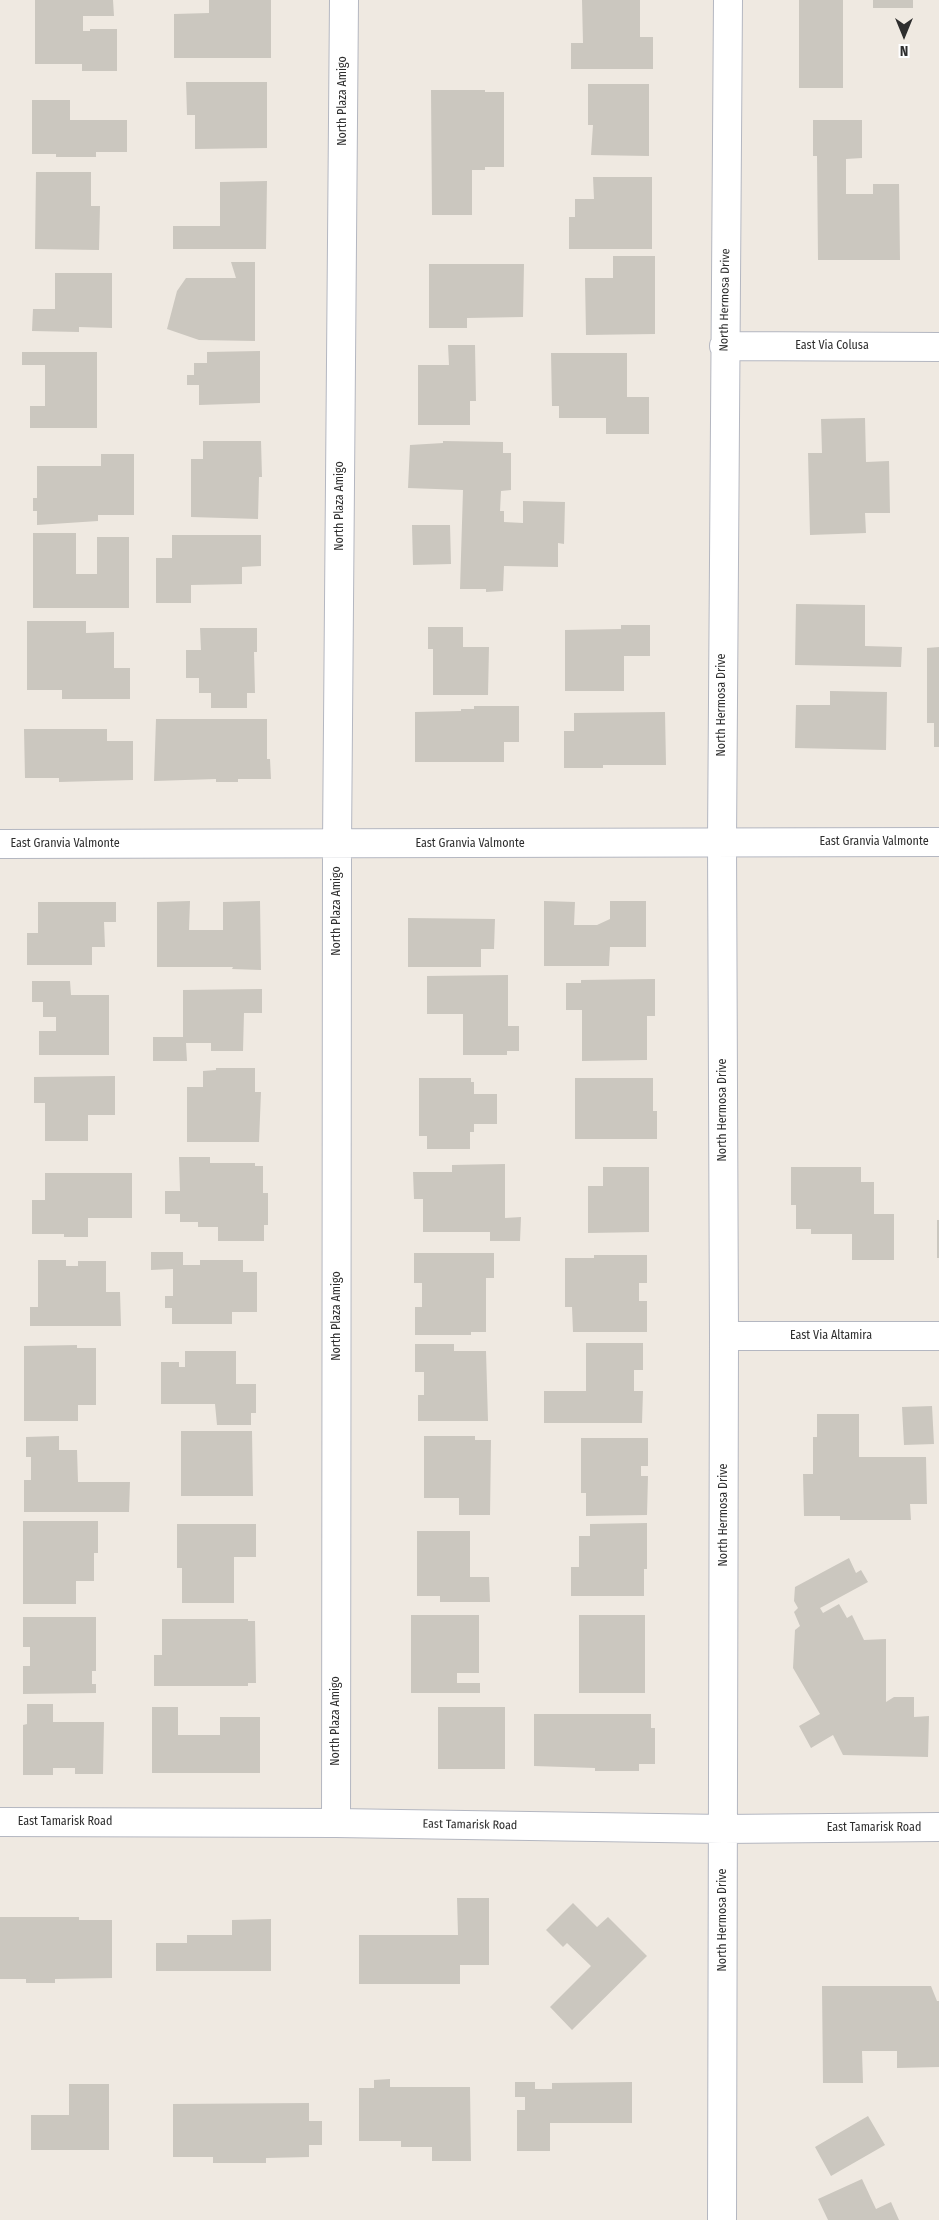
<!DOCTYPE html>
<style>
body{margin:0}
#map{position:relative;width:939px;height:2220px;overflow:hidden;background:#efe9e1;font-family:"Fira Sans Condensed",sans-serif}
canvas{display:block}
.north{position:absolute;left:879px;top:10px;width:50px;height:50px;-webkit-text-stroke:4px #fff;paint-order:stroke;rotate:180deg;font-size:14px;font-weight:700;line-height:20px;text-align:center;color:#2e2e2e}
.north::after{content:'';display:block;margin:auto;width:18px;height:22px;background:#2e2e2e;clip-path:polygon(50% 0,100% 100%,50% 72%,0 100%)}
</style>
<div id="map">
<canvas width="939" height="2220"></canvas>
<div class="north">N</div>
</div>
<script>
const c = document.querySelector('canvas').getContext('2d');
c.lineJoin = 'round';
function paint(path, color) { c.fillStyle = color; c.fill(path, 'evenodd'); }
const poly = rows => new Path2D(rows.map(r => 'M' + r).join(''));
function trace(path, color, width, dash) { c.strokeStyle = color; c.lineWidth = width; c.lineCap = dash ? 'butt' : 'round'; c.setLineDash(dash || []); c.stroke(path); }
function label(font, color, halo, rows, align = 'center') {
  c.font = font + ' "Fira Sans Condensed",sans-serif'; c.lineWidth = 4; c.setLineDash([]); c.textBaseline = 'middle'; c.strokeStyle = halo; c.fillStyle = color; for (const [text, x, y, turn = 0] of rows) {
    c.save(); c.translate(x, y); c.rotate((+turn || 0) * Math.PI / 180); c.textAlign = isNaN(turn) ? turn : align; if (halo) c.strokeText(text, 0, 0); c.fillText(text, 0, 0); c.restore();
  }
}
paint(poly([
 [35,0,113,0,114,16,83,16,83,31,90,31,90,29,117,29,117,71,82,71,82,64,35,64],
 [209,0,271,0,271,58,174,58,174,14,209,13],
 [582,0,640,0,640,37,653,37,653,69,571,69,571,43,583,43],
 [799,0,843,0,843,88,799,88],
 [873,0,913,0,913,8,873,8],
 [186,82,267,82,267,148,195,149,195,115,187,115],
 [588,84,649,84,649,156,591,155,593,125,588,125],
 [431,90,485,90,485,92,504,92,504,167,485,167,485,170,472,170,472,215,432,215],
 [32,100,70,100,70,120,127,120,127,152,96,152,96,157,56,157,56,154,32,154],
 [813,120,862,120,862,158,846,159,846,194,873,194,873,184,899,184,900,260,818,260,817,156,813,156],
 [36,172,91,172,91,206,100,206,99,250,35,249],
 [593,177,652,177,652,249,569,249,569,217,575,217,575,199,594,199],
 [267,181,266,249,173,249,173,226,220,226,220,182],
 [613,256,655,256,655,334,586,335,585,278,613,278],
 [231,262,255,262,255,341,199,340,167,329,177,291,186,278,236,278],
 [429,264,524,264,523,317,467,318,467,328,429,328],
 [55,273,112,273,112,328,79,327,79,332,32,331,33,309,55,309],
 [448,345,475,345,476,401,470,401,470,425,418,425,418,365,449,365],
 [260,351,260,403,199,405,199,385,187,385,187,375,194,375,194,363,207,363,207,352],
 [22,352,97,352,97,428,30,428,30,406,45,406,45,365,22,365],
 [551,353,627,353,627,397,649,397,649,434,606,434,606,418,559,418,559,406,552,406],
 [865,418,866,462,889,461,890,513,865,513,866,533,810,535,808,453,822,453,821,419],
 [203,441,261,441,262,477,259,477,258,519,191,517,191,459,203,459],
 [443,441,503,442,503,453,511,453,511,490,501,491,500,511,504,511,504,522,523,523,523,501,565,502,564,544,558,543,558,567,504,566,503,591,486,592,486,589,460,589,463,490,408,488,410,445,443,443],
 [101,454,134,454,134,515,98,515,98,521,37,525,37,511,33,511,33,498,37,498,37,466,101,466],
 [412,525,450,525,451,564,413,565],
 [33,533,76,533,76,574,97,574,97,537,129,537,129,608,33,608],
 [172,535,261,535,261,566,242,567,242,584,191,585,191,603,156,603,156,558,172,558],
 [796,604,865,605,865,646,902,647,901,667,795,665],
 [27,621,86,621,86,633,114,632,114,668,130,668,130,699,62,699,62,690,27,690],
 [621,625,650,625,650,656,624,656,624,691,565,691,565,630,621,629],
 [428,627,463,627,463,647,489,647,488,695,433,695,433,649,428,649],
 [200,628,257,628,257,652,254,652,255,693,247,693,247,708,211,708,211,693,199,693,199,678,186,678,186,650,201,650],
 [939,647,939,747,934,747,934,723,927,723,927,648],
 [830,691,887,692,886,750,795,748,796,705,830,705],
 [474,706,519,706,519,742,504,742,504,762,415,762,415,712,461,711,461,709,474,709],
 [665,712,666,765,603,765,603,768,564,768,564,731,574,731,574,713],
 [156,719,267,719,267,759,270,759,271,779,238,779,238,782,216,782,216,779,154,781],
 [24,729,107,729,107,741,133,741,133,780,59,782,59,778,25,778],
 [190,901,189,930,223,930,223,902,260,901,261,970,232,969,233,967,157,967,157,902],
 [544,901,575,902,574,925,597,925,610,919,610,901,646,901,646,947,610,947,609,966,544,966],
 [38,902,116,902,116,922,104,922,105,947,92,947,92,965,27,965,27,933,38,933],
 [408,918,495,919,494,949,481,949,481,967,408,967],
 [508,975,508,1026,519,1026,519,1051,507,1051,507,1055,463,1055,463,1014,427,1014,427,976],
 [655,979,655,1016,647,1016,647,1060,582,1061,582,1010,566,1010,566,983,581,983,581,980],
 [32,981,70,981,71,995,109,995,109,1055,39,1055,39,1031,56,1031,56,1017,43,1017,43,1002,32,1002],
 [262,989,262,1013,244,1013,243,1051,211,1051,211,1043,186,1043,187,1061,153,1061,153,1037,183,1037,183,990],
 [216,1068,255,1068,255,1092,261,1092,259,1142,187,1142,187,1087,203,1087,203,1071,216,1070],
 [115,1076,115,1115,88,1115,88,1141,45,1141,45,1103,34,1103,34,1077],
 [419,1078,471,1078,471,1082,474,1082,474,1094,497,1094,497,1124,474,1124,474,1132,470,1132,470,1149,427,1149,427,1136,419,1136],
 [575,1078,653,1078,653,1111,657,1111,657,1139,575,1139],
 [179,1157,210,1157,210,1163,255,1163,255,1166,263,1166,263,1193,268,1193,268,1225,264,1225,264,1241,218,1241,218,1227,198,1227,198,1222,180,1222,180,1214,165,1214,165,1191,180,1191],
 [505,1164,505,1218,521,1217,520,1241,490,1241,490,1232,423,1232,423,1199,414,1199,413,1172,452,1172,452,1165],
 [603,1167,649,1167,649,1232,588,1233,588,1186,603,1186],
 [791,1167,861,1167,861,1182,874,1182,874,1214,894,1214,894,1260,852,1260,852,1234,811,1234,811,1229,796,1229,796,1205,791,1205],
 [45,1173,132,1173,132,1218,88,1218,88,1237,64,1237,64,1234,32,1234,32,1200,45,1200],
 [937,1220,939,1220,939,1258,937,1258],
 [151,1252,183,1252,183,1265,200,1265,200,1260,243,1260,243,1272,257,1272,257,1312,232,1312,232,1324,172,1324,172,1308,165,1308,165,1296,173,1296,173,1269,151,1270],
 [414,1253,494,1253,494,1278,486,1278,486,1332,471,1332,471,1335,415,1335,415,1307,422,1307,422,1283,414,1283],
 [594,1255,647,1255,647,1283,639,1283,639,1301,647,1301,647,1332,573,1332,572,1307,565,1307,565,1258,594,1258],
 [38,1260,66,1260,66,1266,78,1266,78,1261,106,1261,106,1292,120,1292,121,1326,30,1326,30,1307,38,1307],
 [586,1343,643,1343,643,1370,634,1370,634,1391,643,1391,642,1423,544,1423,544,1391,586,1391],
 [415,1344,454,1344,454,1351,486,1351,488,1421,418,1421,418,1395,424,1395,424,1372,415,1372],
 [77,1345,77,1348,96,1348,96,1405,78,1405,78,1421,24,1421,24,1346],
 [185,1351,236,1351,236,1384,256,1384,256,1413,251,1413,251,1425,217,1425,215,1404,161,1404,161,1362,179,1362,179,1367,185,1367],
 [932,1406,934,1444,904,1445,902,1407],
 [817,1414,859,1414,859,1457,926,1457,927,1504,910,1504,911,1520,840,1520,840,1516,804,1516,803,1474,813,1474,813,1437,817,1437],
 [181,1431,252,1431,253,1496,181,1496],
 [59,1436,59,1450,77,1450,78,1482,130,1482,129,1512,24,1512,24,1480,31,1480,31,1457,26,1457,26,1437],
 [424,1436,475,1436,475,1440,491,1440,490,1515,459,1515,459,1498,424,1498],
 [581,1438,648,1438,648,1466,641,1466,641,1476,648,1476,647,1515,586,1516,586,1493,581,1493],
 [23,1521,98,1521,98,1553,94,1553,94,1581,76,1581,76,1604,23,1604],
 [647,1523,647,1569,644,1569,644,1596,571,1596,571,1567,579,1567,579,1536,590,1536,590,1524],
 [177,1524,256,1524,256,1557,234,1557,234,1603,182,1603,182,1568,177,1568],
 [417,1531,470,1531,470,1577,489,1577,490,1602,440,1602,440,1596,417,1596],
 [849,1558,856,1573,861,1570,868,1582,820,1608,823,1613,839,1604,847,1618,852,1615,864,1640,886,1639,886,1702,894,1697,914,1697,914,1717,929,1716,928,1757,843,1755,833,1735,811,1748,799,1726,820,1714,793,1668,795,1630,800,1626,794,1612,798,1608,794,1601,795,1587],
 [411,1615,479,1615,479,1673,457,1673,457,1683,480,1683,480,1693,411,1693],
 [579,1615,645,1615,645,1693,579,1693],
 [23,1617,96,1617,96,1671,92,1671,92,1684,96,1684,96,1693,23,1694,23,1666,30,1666,30,1647,23,1647],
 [162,1619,248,1619,248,1621,255,1621,256,1683,248,1683,248,1686,154,1686,154,1655,162,1655],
 [27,1704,53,1704,53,1722,104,1722,103,1774,75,1774,75,1768,53,1768,53,1775,23,1775,23,1725,27,1724],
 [152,1707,178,1707,178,1735,220,1735,220,1717,260,1717,260,1773,152,1773],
 [438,1707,505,1707,505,1769,438,1769],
 [534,1714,651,1714,651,1728,655,1728,655,1764,639,1764,639,1771,595,1771,595,1768,534,1766],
 [457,1898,489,1898,489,1965,460,1965,460,1984,359,1984,359,1935,458,1935],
 [573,1903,597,1927,608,1917,647,1956,572,2030,550,2007,591,1966,567,1943,563,1947,546,1930],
 [0,1917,79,1917,79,1920,112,1920,112,1978,55,1979,55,1983,26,1983,26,1979,0,1979],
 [271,1919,271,1971,156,1971,156,1943,187,1943,187,1935,232,1935,232,1920],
 [822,1986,931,1986,937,2001,939,2001,939,2067,897,2068,897,2051,862,2051,863,2083,823,2083],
 [390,2079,390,2087,470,2087,471,2161,432,2161,432,2147,401,2147,401,2141,359,2141,359,2088,374,2088,374,2080],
 [515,2082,535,2082,535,2089,552,2089,552,2083,632,2082,632,2123,550,2123,550,2151,517,2151,517,2110,525,2110,525,2097,515,2097],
 [69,2084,109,2084,109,2150,31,2150,31,2115,69,2115],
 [309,2103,309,2121,322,2121,322,2145,309,2145,309,2157,266,2158,266,2163,213,2163,213,2157,173,2157,173,2104],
 [868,2116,885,2145,831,2176,815,2147],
 [862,2179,876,2209,891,2202,899,2220,828,2220,818,2199]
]), '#cbc7bf');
const minor = poly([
 [724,346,939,347],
 [0,844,939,842],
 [724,1336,939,1336],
 [0,1822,336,1823,723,1829,939,1827],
 [336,1823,337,844,344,0],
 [722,2220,724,1336,722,842,728,0]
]);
trace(minor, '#b4b7c1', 30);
trace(minor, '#fff', 28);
label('12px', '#2e2e2e', '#fff', [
 ["North Plaza Amigo",343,101,-90],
 ["North Hermosa Drive",725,300,-89],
 ["East Via Colusa",832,346],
 ["North Plaza Amigo",340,506,-90],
 ["North Hermosa Drive",722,705,-90],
 ["East Granvia Valmonte",874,842],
 ["East Granvia Valmonte",65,844],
 ["East Granvia Valmonte",470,844],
 ["North Plaza Amigo",337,911,-90],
 ["North Hermosa Drive",723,1110,-90],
 ["North Plaza Amigo",337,1316,-90],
 ["East Via Altamira",831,1336],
 ["North Hermosa Drive",724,1515,-90],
 ["North Plaza Amigo",336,1721,-90],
 ["East Tamarisk Road",65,1822],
 ["East Tamarisk Road",470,1825,1],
 ["East Tamarisk Road",874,1828],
 ["North Hermosa Drive",723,1920,-90]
]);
</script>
